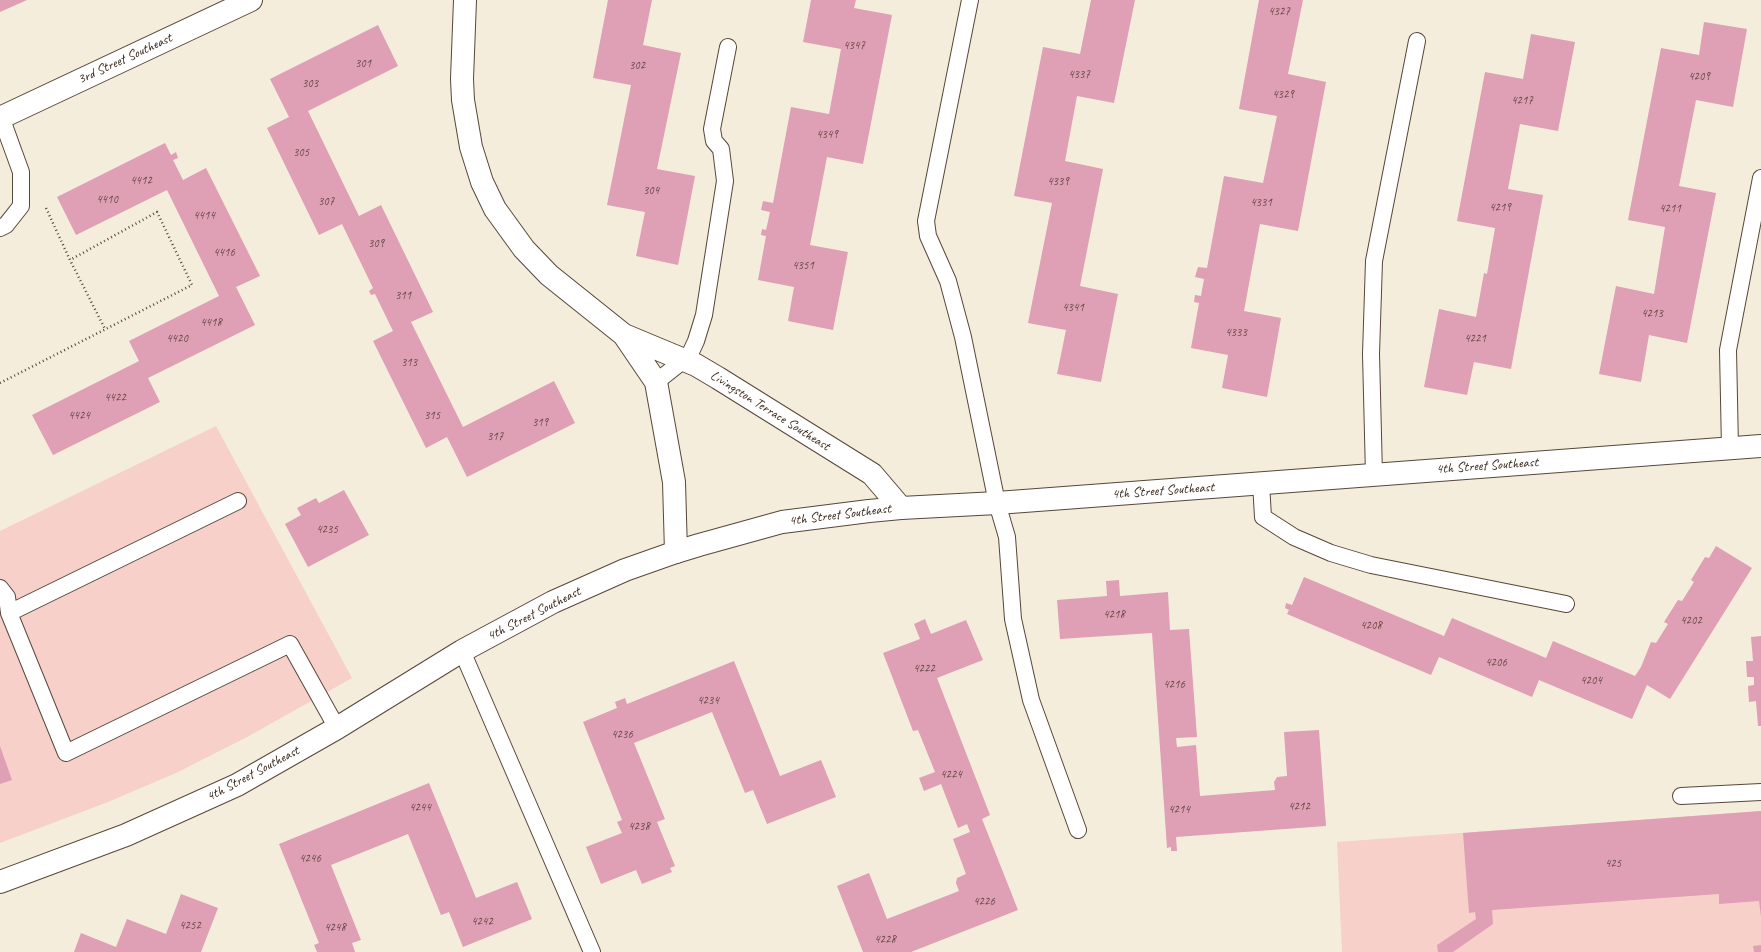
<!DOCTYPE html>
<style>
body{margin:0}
canvas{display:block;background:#f4eddb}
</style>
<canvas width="1761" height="952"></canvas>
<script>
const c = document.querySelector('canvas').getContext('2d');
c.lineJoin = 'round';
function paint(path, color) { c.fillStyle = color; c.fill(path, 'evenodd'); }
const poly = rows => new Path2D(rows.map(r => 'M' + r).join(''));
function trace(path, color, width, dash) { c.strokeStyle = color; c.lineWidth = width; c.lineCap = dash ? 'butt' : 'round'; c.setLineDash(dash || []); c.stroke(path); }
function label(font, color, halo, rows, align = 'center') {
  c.font = font + ' Caveat,sans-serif'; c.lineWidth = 3; c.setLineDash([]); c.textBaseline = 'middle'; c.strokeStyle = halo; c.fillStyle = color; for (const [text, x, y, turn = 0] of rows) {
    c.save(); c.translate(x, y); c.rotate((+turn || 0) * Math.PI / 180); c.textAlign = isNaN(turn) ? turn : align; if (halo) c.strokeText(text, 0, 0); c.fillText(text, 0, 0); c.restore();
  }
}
paint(poly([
 [216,426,352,678,249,736,176,773,108,802,0,843,0,531],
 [1761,811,1761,952,1342,952,1337,842]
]), '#f7d0c9');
paint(poly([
 [0,0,27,0,0,12],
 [608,0,652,0,643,45,681,53,657,169,695,176,678,265,636,256,645,212,607,205,631,85,593,78],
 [811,0,856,0,854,8,892,15,863,164,827,157,810,245,848,252,833,330,788,321,794,287,758,280,766,236,761,235,762,229,766,230,770,212,761,210,763,201,773,203,791,107,829,114,835,82,841,49,803,42],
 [1091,0,1135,0,1114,103,1077,96,1065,161,1103,169,1080,286,1118,294,1101,382,1057,374,1066,330,1028,323,1052,203,1014,196,1043,47,1080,54],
 [1259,0,1303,0,1288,74,1326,82,1298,231,1260,224,1244,311,1281,318,1267,397,1222,388,1228,355,1191,348,1199,303,1194,302,1195,295,1201,296,1204,279,1195,277,1198,267,1207,268,1224,176,1263,183,1277,116,1239,109],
 [1704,22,1747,29,1733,107,1696,100,1679,186,1716,193,1687,343,1649,335,1641,382,1599,374,1616,286,1654,294,1665,227,1628,220,1661,48,1699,55],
 [378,25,398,66,308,111,359,216,381,205,433,312,411,322,463,427,554,381,575,423,467,477,447,437,426,448,373,341,393,331,375,294,371,295,369,291,373,288,342,224,319,235,267,128,289,117,270,79],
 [1531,34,1575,42,1558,131,1520,124,1508,189,1543,195,1511,369,1474,362,1467,395,1424,387,1439,309,1476,317,1484,273,1487,274,1495,228,1457,221,1485,72,1523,79],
 [165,143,171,155,176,152,178,158,173,160,183,180,206,168,260,276,236,287,255,325,148,378,160,402,53,455,32,415,139,361,129,341,219,296,167,190,76,235,57,197],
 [344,490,369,535,308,567,285,524,301,515,297,508,316,498,319,503],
 [1716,546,1752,568,1670,699,1647,685,1632,719,1539,680,1532,697,1439,657,1431,675,1287,614,1289,610,1285,608,1286,603,1292,605,1304,577,1444,636,1452,618,1546,658,1553,641,1635,676,1641,667,1651,642,1656,643,1668,624,1664,622,1678,600,1682,601,1694,582,1691,580,1705,557,1709,558],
 [1119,580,1120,596,1168,592,1170,630,1189,629,1197,737,1176,738,1177,747,1196,745,1200,796,1275,790,1274,782,1277,777,1287,776,1284,732,1319,730,1326,826,1176,837,1177,851,1171,851,1171,847,1167,848,1152,633,1060,639,1057,600,1107,596,1106,581],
 [925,619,931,634,966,620,983,660,937,678,990,815,982,819,1018,910,911,952,863,952,837,886,869,873,887,919,959,891,956,883,957,878,966,874,953,839,970,832,967,824,958,828,941,784,924,791,919,778,935,772,918,730,913,731,883,653,920,639,914,624],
 [1761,636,1761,726,1758,726,1756,701,1749,702,1748,686,1754,685,1754,677,1747,677,1746,661,1753,661,1751,637],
 [734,661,780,776,821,760,836,797,767,824,753,790,745,793,712,712,634,743,665,819,657,822,675,866,670,868,672,872,642,884,636,870,601,884,586,847,622,833,617,822,622,820,583,722,617,708,615,702,625,698,627,704],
 [0,746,12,780,0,784],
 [429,783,476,898,517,882,532,919,463,947,449,912,441,915,408,834,331,865,361,940,352,943,355,952,317,952,314,945,319,943,279,844],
 [1761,811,1761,917,1759,901,1719,904,1719,894,1492,910,1493,924,1453,952,1438,952,1437,945,1476,919,1475,912,1469,913,1463,833],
 [181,894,218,908,201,952,74,952,81,933,116,947,127,919,166,934],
 [1761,945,1761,952,1754,952,1753,946]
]), '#df9fb5');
const service = poly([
 [970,0,926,221,928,236,948,281,963,337,997,503,1007,537,1013,619,1031,700,1078,830],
 [0,228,6,225,21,206,21,172,1,117],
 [656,382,689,356,696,341,704,315,725,181,721,149,714,141,712,129,728,47],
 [1730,448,1728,350,1761,178],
 [1374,475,1371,354,1374,261,1417,41],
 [1261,483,1263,517,1294,537,1331,553,1371,565,1566,604],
 [238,501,9,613,66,753,290,644,337,728],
 [0,588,7,597,9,613],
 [462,651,592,952],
 [1681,796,1761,792]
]);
const minor = poly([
 [465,0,462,79,463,100,471,147,482,182,495,209,524,249,549,275,624,335,696,365,718,378,872,474,901,508],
 [0,118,251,0],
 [624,335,656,382,674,482,676,552]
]);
const tertiary = poly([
 [0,882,126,835,237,785,337,728,462,651,553,602,625,570,676,552,699,545,782,522,869,511,901,508,997,503,1761,446]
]);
trace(service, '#57473a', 18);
trace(minor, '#57473a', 24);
trace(tertiary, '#57473a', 24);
trace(poly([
 [46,208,70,260,105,329],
 [0,383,192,285,157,212,70,260]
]), '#57473a', 2.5, [1, 3]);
trace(service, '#fff', 16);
trace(minor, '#fff', 22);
trace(tertiary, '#fff', 22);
label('12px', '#644744', null, [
 ["4327",1279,12],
 ["4347",854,46],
 ["301",363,64],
 ["302",637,66],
 ["4337",1079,75],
 ["4209",1699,77],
 ["303",310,84],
 ["4329",1283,95],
 ["4217",1522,101],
 ["4349",827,135],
 ["305",301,153],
 ["4412",141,181],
 ["4339",1058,182],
 ["304",651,191],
 ["4410",107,200],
 ["307",326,202],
 ["4331",1261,203],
 ["4219",1500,208],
 ["4211",1670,209],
 ["4414",204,216],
 ["309",376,244],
 ["4416",224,253],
 ["4351",803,266],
 ["311",403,296],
 ["4341",1073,308],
 ["4213",1652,314],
 ["4418",211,323],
 ["4333",1236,333],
 ["4420",177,339],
 ["4221",1475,339],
 ["313",409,363],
 ["4422",115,398],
 ["4424",79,416],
 ["315",432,416],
 ["319",540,423],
 ["317",495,437],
 ["4235",327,530],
 ["4218",1114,615],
 ["4202",1691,621],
 ["4208",1371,626],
 ["4206",1496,663],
 ["4222",924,669],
 ["4204",1591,681],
 ["4216",1174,685],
 ["4234",708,701],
 ["4236",622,735],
 ["4224",951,775],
 ["4212",1299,807],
 ["4244",420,808],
 ["4214",1179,810],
 ["4238",639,827],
 ["4246",310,859],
 ["425",1613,864],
 ["4226",984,902],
 ["4242",482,922],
 ["4252",190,926],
 ["4248",335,928],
 ["4228",885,940]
]);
label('14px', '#3b2a1e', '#fff', [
 ["3rd Street Southeast",125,59,-25],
 ["Livingston Terrace Southeast",770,411,32],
 ["4th Street Southeast",1487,466,-4],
 ["4th Street Southeast",1163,491,-4],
 ["4th Street Southeast",840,515,-7],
 ["4th Street Southeast",534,614,-27],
 ["4th Street Southeast",253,774,-28]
]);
</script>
